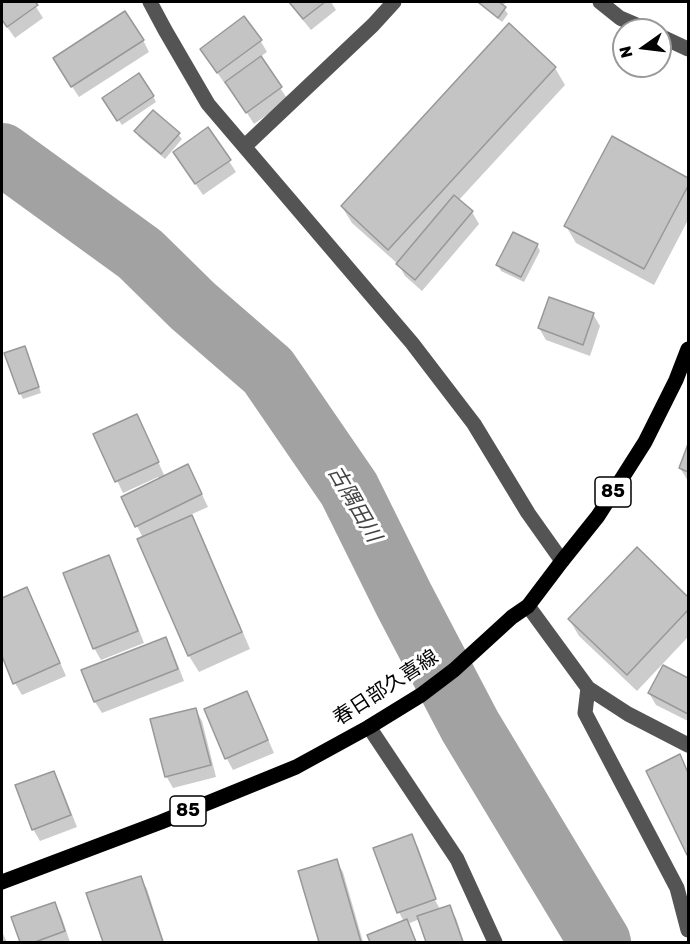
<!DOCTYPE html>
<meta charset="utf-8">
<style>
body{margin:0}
#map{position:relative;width:690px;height:944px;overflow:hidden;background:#fff;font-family:Rubik,sans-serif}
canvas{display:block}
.frame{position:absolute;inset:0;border:3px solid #000;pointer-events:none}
.north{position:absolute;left:612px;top:18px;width:60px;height:60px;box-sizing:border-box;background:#fff;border:2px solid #999;border-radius:50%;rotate:256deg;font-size:16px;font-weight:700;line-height:24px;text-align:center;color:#000}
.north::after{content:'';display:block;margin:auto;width:21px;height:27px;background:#000;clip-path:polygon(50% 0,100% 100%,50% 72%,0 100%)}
</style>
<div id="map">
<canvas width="690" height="944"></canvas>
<div class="frame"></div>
<div class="north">N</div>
</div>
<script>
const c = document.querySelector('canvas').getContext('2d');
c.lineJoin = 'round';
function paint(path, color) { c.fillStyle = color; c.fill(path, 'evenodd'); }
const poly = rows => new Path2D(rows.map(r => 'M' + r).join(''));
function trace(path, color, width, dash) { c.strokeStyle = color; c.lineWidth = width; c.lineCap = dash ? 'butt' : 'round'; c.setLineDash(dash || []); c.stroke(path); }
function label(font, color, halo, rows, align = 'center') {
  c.font = font + ' Rubik,"Noto Sans JP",sans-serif'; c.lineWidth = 6; c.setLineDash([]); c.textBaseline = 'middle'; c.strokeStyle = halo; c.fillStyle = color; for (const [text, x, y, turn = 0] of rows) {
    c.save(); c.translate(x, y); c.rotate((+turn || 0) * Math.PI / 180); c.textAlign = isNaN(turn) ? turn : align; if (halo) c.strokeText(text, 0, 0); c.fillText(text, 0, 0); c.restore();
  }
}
paint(poly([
 [2,2,33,2,43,18,15,38,2,20],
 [288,2,331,2,336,10,311,30],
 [477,2,507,2,502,6,508,14,502,22,479,4],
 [143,40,149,52,79,97,61,70],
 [260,40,267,52,260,57,288,100,254,124,227,82,225,84,201,49],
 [555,68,565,85,458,201,472,212,479,224,422,291,405,276,399,265,352,223,342,207],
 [153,96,156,102,122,125,107,104],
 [136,132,178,134,182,139,165,159,139,137],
 [612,138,688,179,688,220,654,285,576,243,566,226],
 [229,161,236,172,203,195,182,164],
 [537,245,540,251,524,282,501,271,498,265],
 [593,314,600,326,590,356,546,340,539,328],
 [24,348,28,353,41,393,23,399,20,393],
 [143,428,165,477,194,478,208,507,190,515,201,534,250,649,199,672,189,656,143,538,123,498,160,480,158,477,123,493,95,435],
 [688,448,688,481,680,468],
 [637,549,688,599,688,637,637,691,579,636,569,619],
 [108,557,115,569,144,643,101,660,94,648],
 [27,589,33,601,66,676,22,695,15,683,2,652,2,600],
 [166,638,172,650,184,681,102,713,95,702],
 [663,667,688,680,688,721,656,705,649,693],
 [247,693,253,705,274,753,233,770,227,759,206,710],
 [195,709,202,721,216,777,173,788,166,776],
 [686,768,688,774,688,855,648,772],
 [53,773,60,784,77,827,40,841,33,829],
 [411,835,418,847,436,896,434,892,431,893,440,909,449,907,456,918,464,942,428,942,420,919,407,924,417,942,372,942,369,936,404,922,399,912,375,849],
 [336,861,343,872,363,942,321,942,300,872],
 [140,877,147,889,164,942,104,942,88,894],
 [54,904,61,915,70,942,22,942,13,918],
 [2,932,7,942,2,942]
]), '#0003');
trace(poly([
 [2,154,140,254,193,306,268,371,349,489,404,600,470,726,600,942]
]), '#a2a2a2', 62);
const building = poly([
 [2,2,35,2,38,5,7,27,2,20,2,2],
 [289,2,325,2,303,19,289,2],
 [478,2,499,2,506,7,498,18,478,2],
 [125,11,144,40,71,87,53,58,125,11],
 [244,16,262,40,217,73,200,49,244,16],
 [509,23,556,67,388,250,341,206,509,23],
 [261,56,282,87,246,113,225,82,261,56],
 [139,73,154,96,117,121,102,98,139,73],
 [153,110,180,133,161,154,134,131,153,110],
 [208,127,231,160,195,184,173,152,208,127],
 [612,136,688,178,688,186,644,269,564,226,612,136],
 [454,195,473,211,415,280,396,264,454,195],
 [513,232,538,244,521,277,496,265,513,232],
 [549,297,594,313,583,345,538,328,549,297],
 [25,346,39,387,19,394,4,353,25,346],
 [137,414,159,462,115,482,93,434,137,414],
 [688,444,688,472,679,468,688,444],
 [188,464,202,494,135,527,121,497,188,464],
 [192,515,242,632,188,656,137,539,192,515],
 [637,547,688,597,688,610,627,675,568,619,637,547],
 [109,555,138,631,93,649,63,573,109,555],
 [27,587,60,663,13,684,2,656,2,598,27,587],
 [166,637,178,669,94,702,81,670,166,637],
 [663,665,688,678,688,714,648,693,663,665],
 [247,691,268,740,225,759,204,709,247,691],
 [196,708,211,765,165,777,150,719,196,708],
 [680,754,688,773,688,855,687,855,646,771,680,754],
 [54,771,71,815,32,830,15,785,54,771],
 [412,834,436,899,397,913,373,848,412,834],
 [337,859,361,942,319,942,298,871,337,859],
 [141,876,163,942,103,942,86,893,141,876],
 [55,902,65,931,35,942,20,942,11,917,55,902],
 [450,905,463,942,426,942,417,916,450,905],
 [407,919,416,942,370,942,367,935,407,919]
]);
paint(building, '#c4c4c4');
trace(building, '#989898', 1.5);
trace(poly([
 [150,2,165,30,208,104,412,343,474,424,528,513,562,561],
 [600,2,620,18,648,30],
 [660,36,688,49],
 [245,146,373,25,394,2],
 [528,606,588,688,628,714,688,745],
 [588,688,585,713,677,888,688,930],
 [369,727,457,859,495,942]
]), '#545454', 15);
trace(poly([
 [2,882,161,822,296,767,369,727,421,695,454,670,512,617,528,606,562,561,598,516,645,442,676,380,688,349]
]), '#000', 15);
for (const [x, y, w] of [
 [613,492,36],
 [188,811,36]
]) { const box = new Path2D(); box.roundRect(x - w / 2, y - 15, w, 30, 4.5); c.fillStyle = '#fff'; c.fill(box); trace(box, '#000', 1.5); }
label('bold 18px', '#000', null, [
 ["85",613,492],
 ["85",188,811]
]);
label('20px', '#000', '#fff', [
 ["春日部久喜線",386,688,-33]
]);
label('italic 21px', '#434343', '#fff', [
 ["古隅田川",354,504,60]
]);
</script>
